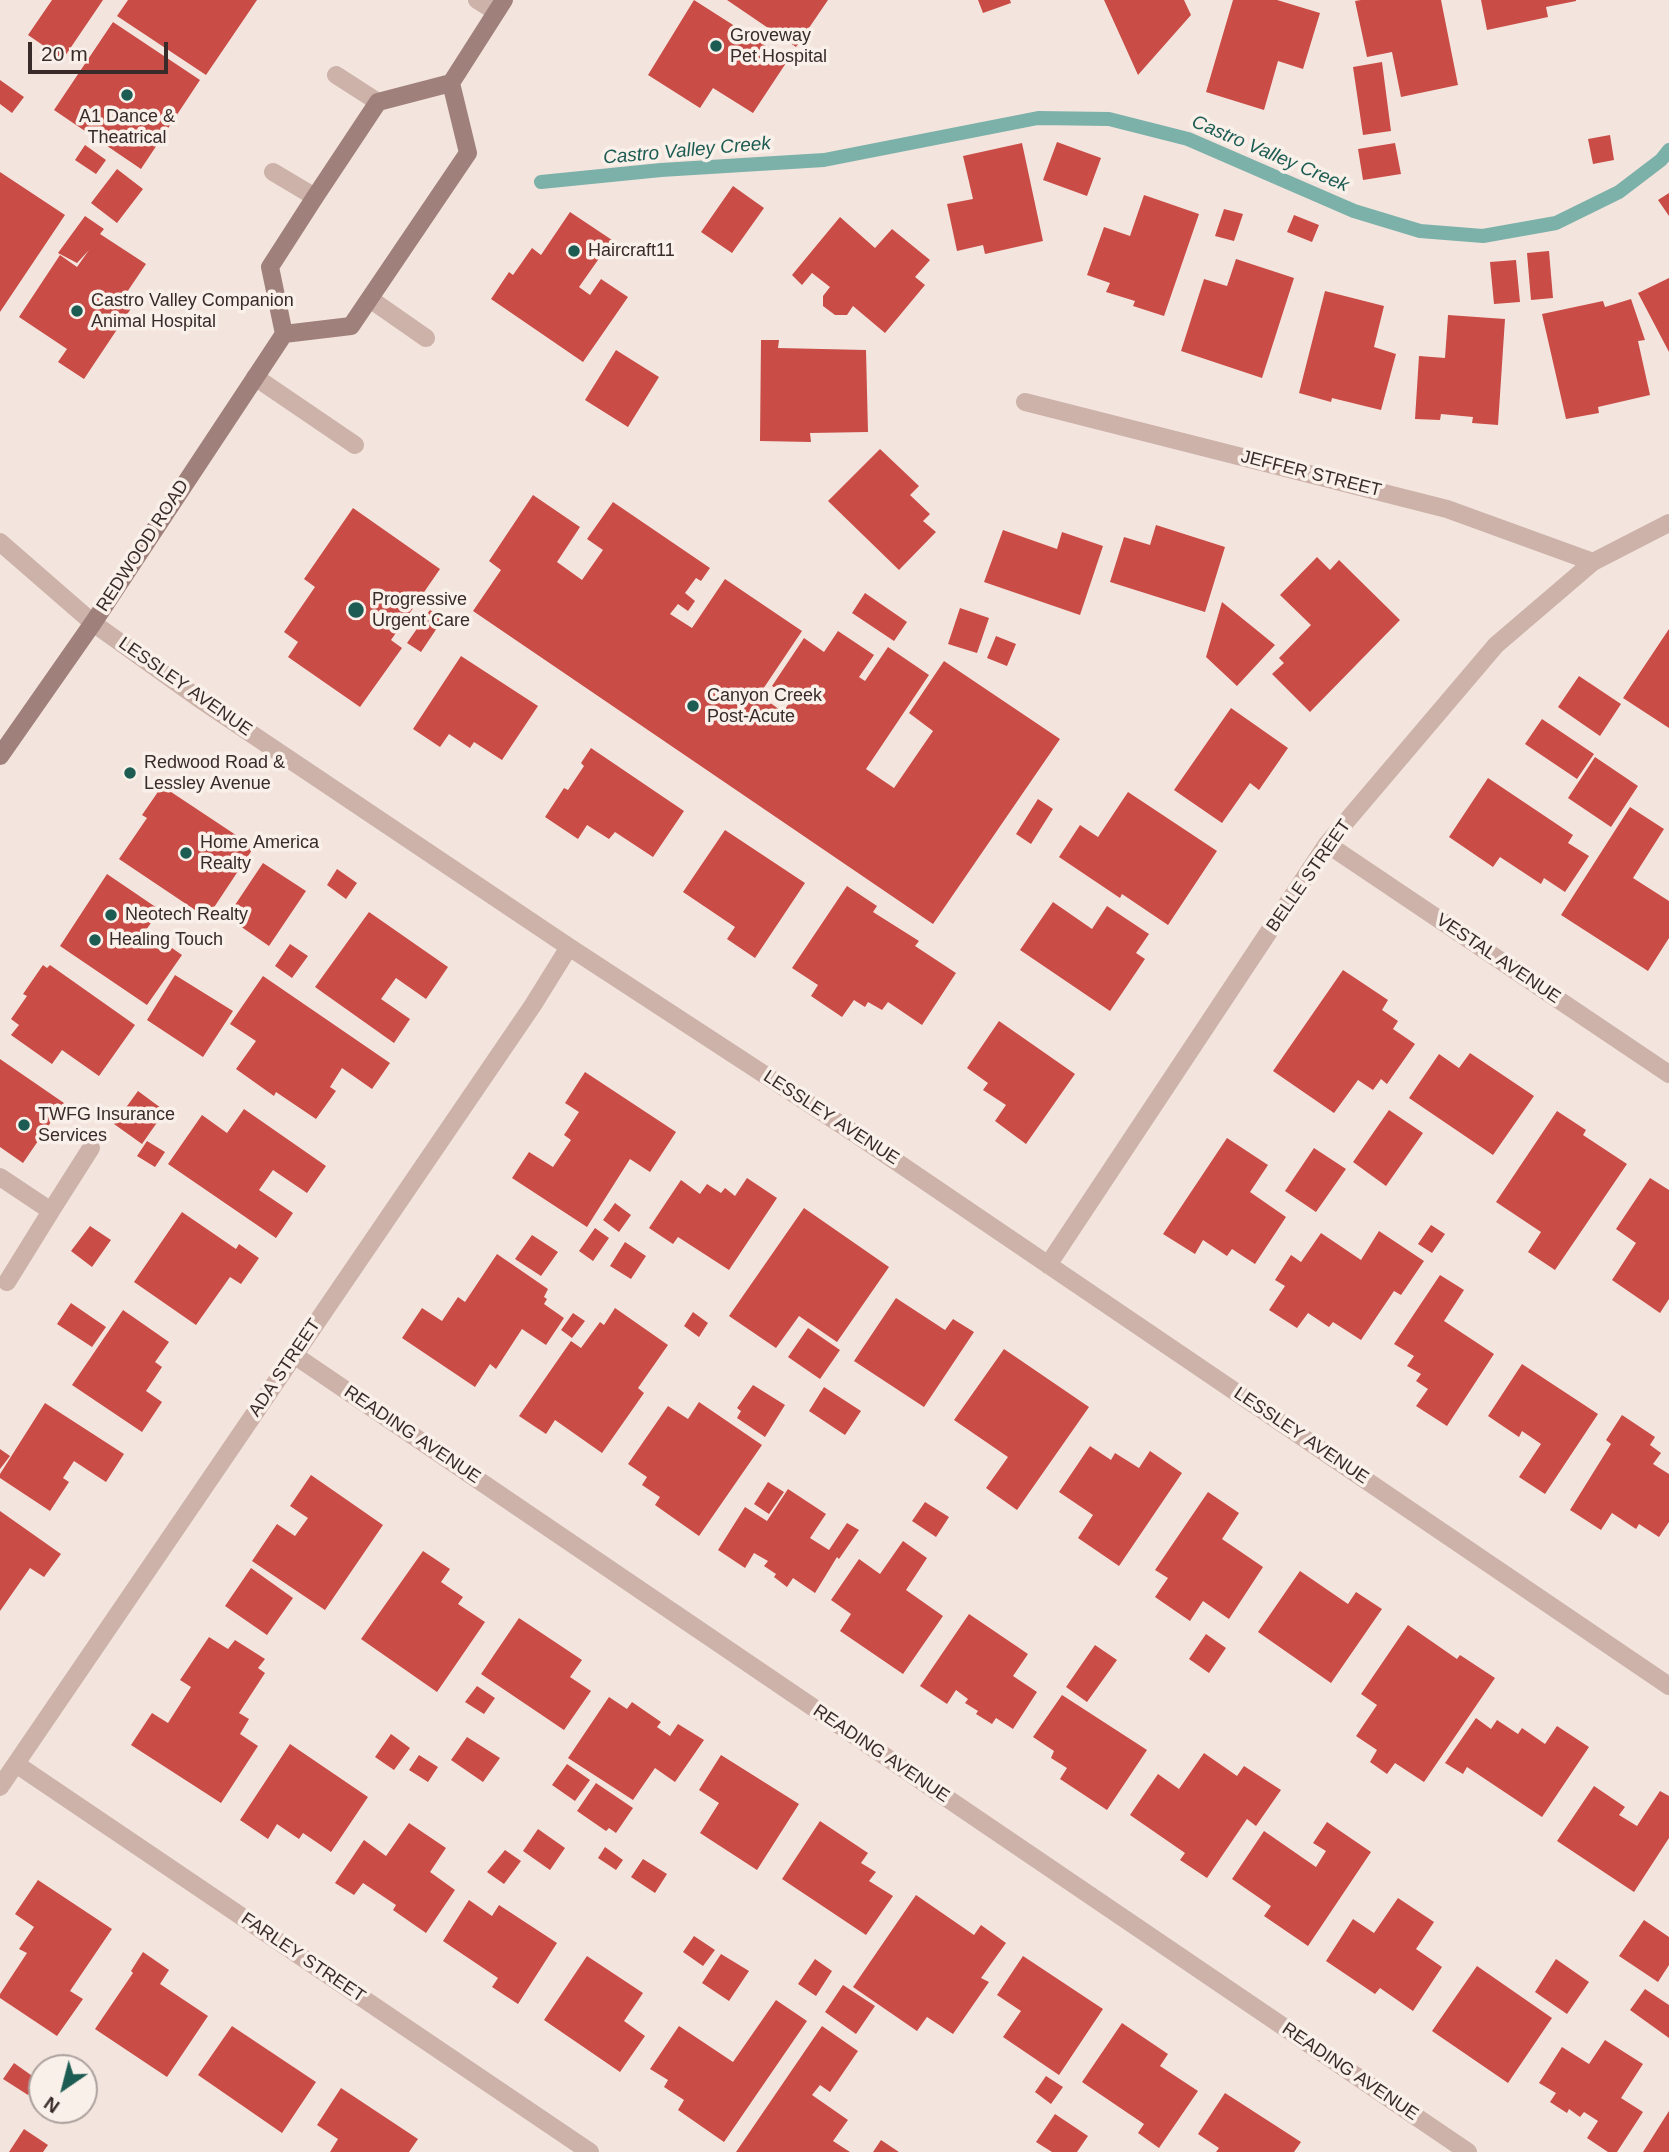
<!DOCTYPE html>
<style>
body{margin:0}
#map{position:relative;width:1669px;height:2152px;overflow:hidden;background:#f3e5de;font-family:Helvetica,sans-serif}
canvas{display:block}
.north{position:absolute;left:28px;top:2054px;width:70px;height:70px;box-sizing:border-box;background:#faf0ea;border:2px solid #ada19d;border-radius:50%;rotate:215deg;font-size:19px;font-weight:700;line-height:28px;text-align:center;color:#392b29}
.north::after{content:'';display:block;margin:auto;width:24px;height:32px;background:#1d5c53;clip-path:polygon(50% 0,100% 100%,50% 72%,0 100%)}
.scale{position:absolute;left:28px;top:42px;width:140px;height:32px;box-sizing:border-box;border:4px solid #392b29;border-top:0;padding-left:9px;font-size:21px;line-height:24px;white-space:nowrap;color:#392b29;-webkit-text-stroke:5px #faf0ea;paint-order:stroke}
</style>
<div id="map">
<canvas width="1669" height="2152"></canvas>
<div class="north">N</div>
<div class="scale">20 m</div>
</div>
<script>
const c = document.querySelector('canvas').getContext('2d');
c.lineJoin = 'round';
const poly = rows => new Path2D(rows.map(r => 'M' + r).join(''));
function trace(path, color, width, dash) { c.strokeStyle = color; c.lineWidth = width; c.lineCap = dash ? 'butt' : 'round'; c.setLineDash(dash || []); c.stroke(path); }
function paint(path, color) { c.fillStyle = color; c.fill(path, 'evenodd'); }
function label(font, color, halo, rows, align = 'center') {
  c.font = font + ' Helvetica,sans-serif'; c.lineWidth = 7; c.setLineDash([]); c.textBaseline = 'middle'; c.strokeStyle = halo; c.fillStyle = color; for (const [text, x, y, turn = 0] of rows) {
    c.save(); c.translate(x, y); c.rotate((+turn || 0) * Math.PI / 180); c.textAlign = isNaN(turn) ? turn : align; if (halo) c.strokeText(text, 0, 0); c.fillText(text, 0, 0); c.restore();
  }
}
trace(poly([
 [541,182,661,170,824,160,1038,118,1109,119,1188,139,1354,211,1420,231,1483,236,1556,223,1619,192,1661,160,1669,150]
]), '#7cb1a9', 14);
paint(poly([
 [52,0,103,0,63,59,28,35],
 [128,0,257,0,206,75,117,16],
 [694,0,788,60,753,113,713,88,700,108,648,75],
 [727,0,828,0,796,47],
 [978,0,1010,0,1011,3,983,13],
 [1104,0,1184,0,1191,15,1138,75],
 [1233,0,1277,0,1320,13,1303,69,1278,61,1264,110,1206,92],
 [1361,0,1441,0,1458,85,1401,97,1392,52,1367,57,1355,1],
 [1481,0,1576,0,1576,1,1546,7,1548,17,1487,30],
 [113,22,200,80,141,169,54,110],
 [1382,62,1391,131,1363,135,1353,67],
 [0,80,24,97,12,113,0,104],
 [1610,135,1614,160,1593,164,1588,139],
 [1057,142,1101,158,1087,196,1043,180],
 [1022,143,1043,241,985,254,983,245,957,251,947,204,973,199,963,156],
 [1395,143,1401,174,1363,180,1358,149],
 [85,145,106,160,96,174,75,160],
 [117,169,143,189,117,223,91,203],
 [0,172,65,215,0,312],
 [733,186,764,208,732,253,701,232],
 [1669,193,1669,216,1658,200],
 [1144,195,1199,214,1164,316,1133,306,1135,301,1106,292,1110,283,1087,275,1104,227,1130,236],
 [1224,209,1243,214,1234,241,1215,236],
 [570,212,612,240,579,287,590,295,601,279,628,297,583,362,491,299,509,272,513,275,532,248,541,255],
 [1294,215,1319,225,1312,242,1287,232],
 [85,216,104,229,100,234,146,264,123,298,134,304,84,379,58,362,67,349,19,317,60,255,77,267,89,250,77,263,58,253],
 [840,217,875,248,892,229,930,260,915,277,925,285,885,333,853,306,847,315,835,315,823,306,823,296,830,287,812,273,802,285,792,275],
 [1549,251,1553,298,1531,300,1527,253],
 [1236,259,1294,278,1262,378,1181,351,1204,279,1227,286],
 [1516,260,1520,302,1494,304,1490,262],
 [1669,278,1669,352,1638,293],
 [1325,291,1384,306,1374,347,1396,354,1381,410,1332,398,1331,402,1299,393],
 [1631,299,1645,340,1638,341,1650,395,1598,407,1599,413,1566,419,1542,314,1603,301,1605,307],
 [1448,315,1505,319,1498,425,1472,423,1473,417,1441,414,1440,420,1415,419,1419,356,1445,358],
 [761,340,779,340,778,348,866,350,868,432,810,433,811,442,760,441],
 [616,350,659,377,628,427,585,400],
 [880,449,919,486,910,495,930,514,923,521,936,532,899,570,828,501],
 [533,495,580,527,557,562,582,580,603,550,587,539,613,502,710,568,701,581,696,578,685,593,695,601,688,611,678,604,670,614,692,628,725,579,802,631,759,695,783,712,792,699,772,686,804,638,824,652,838,631,874,655,859,677,865,681,888,647,929,675,866,769,894,788,933,731,909,713,944,661,1060,739,933,924,473,611,501,570,489,561],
 [353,508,440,569,391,640,402,648,360,707,288,657,298,642,284,632,315,587,304,579],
 [1156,525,1225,547,1205,612,1110,582,1124,537,1150,545],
 [1003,530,1057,549,1062,532,1103,546,1080,615,984,582],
 [1317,557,1330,570,1339,560,1400,620,1310,712,1272,674,1284,663,1279,658,1311,625,1280,595],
 [865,593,907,622,894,641,852,613],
 [1222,602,1275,645,1237,686,1206,657],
 [960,608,989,618,977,653,948,644],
 [430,610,443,619,421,652,407,643],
 [1669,629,1669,728,1623,698],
 [996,636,1016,644,1007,666,987,658],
 [461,656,538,706,502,760,474,742,470,748,449,734,440,747,413,729],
 [1579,676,1621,704,1600,736,1558,707],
 [1231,708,1288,748,1259,790,1250,783,1222,823,1174,790],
 [1542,719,1594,754,1577,779,1525,744],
 [591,748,684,811,653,857,615,832,609,839,587,825,578,839,545,817,564,788,568,790,584,766,581,763],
 [1595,757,1638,786,1611,827,1568,798],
 [1488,778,1573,835,1568,843,1589,856,1565,892,1544,878,1541,884,1500,857,1493,867,1449,837],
 [162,786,254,847,207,918,119,859,147,818,142,815],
 [1128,792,1217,851,1168,925,1122,894,1120,898,1059,857,1080,825,1098,837],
 [1038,799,1053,809,1031,844,1016,834],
 [1630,807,1664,829,1633,878,1669,901,1669,938,1648,971,1561,915],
 [725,830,805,883,755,958,727,939,735,927,683,892],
 [263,863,306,891,269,946,227,917],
 [337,869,357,883,346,899,327,885],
 [107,874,160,910,146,930,182,955,147,1005,60,946],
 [847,886,877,906,873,912,919,941,915,946,956,973,922,1025,888,1002,882,1010,868,1002,865,1007,854,1000,842,1017,811,996,818,985,792,968],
 [1053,902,1092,929,1107,906,1149,934,1136,953,1145,959,1110,1011,1020,950],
 [369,912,448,967,426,999,396,978,381,999,410,1019,394,1043,315,987],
 [290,944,308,956,292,978,275,966],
 [43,965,47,968,50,965,135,1025,99,1076,62,1050,52,1064,11,1035,19,1025,11,1019,27,996,23,994],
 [1343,970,1388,1000,1382,1010,1398,1021,1393,1029,1415,1044,1387,1084,1381,1079,1373,1090,1358,1080,1334,1113,1273,1071],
 [175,975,233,1011,203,1057,147,1020],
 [263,976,390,1063,372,1089,342,1068,330,1087,336,1091,316,1119,276,1092,274,1096,236,1069,256,1041,230,1024],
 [999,1021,1075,1074,1026,1144,995,1121,1006,1105,983,1090,988,1083,967,1068],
 [1470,1053,1534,1096,1493,1155,1409,1098,1439,1054,1459,1068],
 [0,1059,64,1103,23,1163,0,1147],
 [585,1072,676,1132,650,1172,630,1159,587,1227,512,1178,529,1152,553,1167,571,1140,564,1135,579,1112,565,1103],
 [138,1091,165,1111,142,1144,114,1124],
 [244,1109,326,1166,307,1193,273,1170,259,1190,293,1213,276,1238,168,1164,202,1115,227,1133],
 [1389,1110,1423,1133,1386,1186,1353,1162],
 [1557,1111,1586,1130,1583,1135,1627,1164,1555,1270,1528,1252,1541,1232,1496,1202],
 [1227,1138,1268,1165,1250,1192,1286,1217,1255,1264,1232,1249,1227,1256,1203,1240,1195,1254,1163,1234],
 [147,1141,165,1152,155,1167,137,1156],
 [1314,1148,1346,1169,1316,1212,1285,1191],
 [747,1178,777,1198,729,1270,678,1237,673,1244,649,1228,681,1180,700,1194,707,1184,721,1193,725,1188,735,1196],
 [1650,1178,1669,1190,1669,1299,1660,1313,1612,1280,1636,1243,1616,1229],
 [615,1203,631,1215,619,1232,603,1220],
 [804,1208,889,1267,837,1342,799,1316,776,1348,729,1316],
 [182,1212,236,1249,239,1244,259,1258,241,1284,230,1277,196,1325,134,1282],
 [1431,1225,1445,1234,1432,1253,1418,1244],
 [90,1226,111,1240,92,1267,71,1251],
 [595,1228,609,1238,593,1261,579,1251],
 [1379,1231,1424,1261,1401,1295,1394,1291,1361,1340,1333,1322,1329,1327,1308,1313,1297,1328,1269,1310,1285,1286,1275,1280,1291,1255,1301,1262,1321,1233,1361,1260],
 [532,1235,558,1252,541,1276,515,1259],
 [625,1242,646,1256,631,1279,610,1266],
 [497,1254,548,1289,544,1297,547,1299,544,1304,564,1318,546,1345,522,1329,496,1369,490,1364,475,1387,402,1338,422,1308,442,1321,458,1297,465,1302],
 [1440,1275,1464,1290,1444,1321,1494,1354,1447,1426,1416,1406,1428,1389,1416,1381,1421,1374,1407,1366,1414,1356,1394,1344],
 [896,1298,945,1330,953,1319,974,1332,924,1407,854,1361],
 [71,1303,106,1327,92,1347,57,1324],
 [615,1308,668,1345,638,1388,644,1393,602,1453,555,1420,546,1434,519,1416,571,1341,581,1348,600,1322,604,1325],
 [123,1310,169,1342,155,1362,162,1367,146,1391,162,1402,142,1432,72,1385],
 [693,1312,708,1323,699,1337,684,1326],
 [573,1313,585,1321,572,1338,561,1330],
 [808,1328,840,1350,820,1379,788,1357],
 [1004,1349,1089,1407,1017,1510,986,1488,1008,1457,954,1420],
 [1522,1364,1598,1414,1545,1494,1519,1477,1541,1444,1522,1431,1519,1437,1488,1416],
 [753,1385,785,1405,765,1437,737,1418,741,1411,737,1408],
 [824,1387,861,1411,845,1435,809,1411],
 [699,1402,762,1445,699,1536,655,1505,660,1497,642,1485,647,1477,628,1464,668,1406,688,1419],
 [45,1403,124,1454,106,1482,74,1461,63,1478,69,1482,50,1511,0,1478,0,1474],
 [1622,1415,1655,1437,1650,1445,1661,1453,1653,1464,1669,1474,1669,1522,1659,1537,1639,1524,1636,1529,1612,1513,1601,1530,1570,1510,1611,1444,1606,1440],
 [1090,1446,1111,1460,1115,1453,1139,1468,1150,1451,1182,1473,1119,1566,1078,1538,1093,1515,1059,1492],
 [0,1449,10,1456,0,1469],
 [311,1475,383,1525,325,1610,252,1561,277,1524,295,1536,308,1518,290,1506],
 [768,1482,784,1492,769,1514,754,1504],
 [788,1489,826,1514,810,1538,829,1550,847,1523,859,1530,839,1559,837,1557,815,1593,793,1578,787,1587,774,1577,776,1574,764,1566,768,1561,754,1553,745,1568,718,1550,745,1507,767,1521],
 [1208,1492,1239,1513,1222,1539,1263,1567,1229,1619,1203,1601,1190,1621,1155,1597,1168,1578,1155,1570],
 [925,1502,949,1517,936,1537,912,1521],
 [0,1511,61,1554,44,1577,30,1568,0,1611],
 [903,1541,927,1558,906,1590,943,1616,903,1674,840,1631,851,1614,831,1600,859,1559,880,1574],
 [423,1551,450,1569,441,1582,463,1597,458,1604,485,1622,437,1692,361,1639],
 [251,1568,293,1598,267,1635,225,1606],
 [1300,1571,1348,1604,1356,1592,1382,1609,1331,1683,1258,1632],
 [969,1614,1028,1654,1013,1676,1037,1692,1013,1729,996,1718,992,1724,976,1714,978,1711,965,1703,968,1699,956,1690,947,1704,920,1686],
 [519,1618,582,1660,570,1677,591,1691,564,1730,481,1674],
 [1408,1625,1457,1659,1460,1655,1495,1678,1424,1782,1395,1763,1387,1774,1370,1762,1377,1750,1356,1736,1377,1705,1361,1694],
 [1206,1634,1226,1648,1209,1673,1189,1659],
 [209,1637,228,1649,235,1640,265,1659,258,1668,265,1673,239,1713,249,1719,240,1734,258,1746,221,1803,131,1745,152,1713,168,1723,191,1687,180,1680],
 [1095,1645,1117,1660,1087,1702,1066,1687],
 [477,1686,495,1698,484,1714,465,1702],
 [1062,1695,1147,1750,1107,1810,1060,1779,1067,1768,1051,1758,1054,1751,1033,1737],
 [609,1697,627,1709,632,1702,661,1722,657,1727,670,1736,678,1724,704,1740,675,1782,655,1768,633,1800,568,1758],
 [1476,1718,1491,1729,1497,1720,1518,1734,1522,1728,1545,1744,1557,1726,1589,1747,1542,1817,1467,1767,1463,1774,1445,1763],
 [391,1734,410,1748,394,1770,375,1757],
 [467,1737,500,1758,483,1782,451,1760],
 [290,1744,368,1797,331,1852,303,1833,299,1839,277,1824,268,1839,240,1820],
 [1204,1753,1237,1776,1244,1766,1281,1790,1256,1826,1247,1819,1207,1878,1180,1860,1185,1853,1130,1815,1158,1774,1179,1789],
 [419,1755,438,1767,428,1782,409,1770],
 [721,1755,799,1804,757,1870,700,1833,719,1803,699,1790],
 [567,1764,590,1780,575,1801,552,1785],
 [596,1783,633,1808,616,1833,609,1828,606,1831,577,1811],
 [1594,1786,1625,1807,1619,1815,1637,1826,1660,1791,1669,1796,1669,1838,1634,1892,1557,1841],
 [820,1821,868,1853,861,1863,876,1872,869,1881,893,1896,866,1935,782,1879],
 [1327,1822,1371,1852,1308,1946,1264,1916,1271,1906,1232,1879,1264,1831,1316,1867,1326,1851,1313,1843],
 [409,1823,446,1848,430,1872,455,1890,426,1933,393,1910,396,1905,363,1883,354,1895,335,1883,364,1840,386,1856],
 [538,1829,565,1848,550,1870,523,1851],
 [605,1847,623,1860,616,1870,598,1858],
 [505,1850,521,1861,504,1884,487,1872],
 [643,1859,667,1874,655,1893,631,1877],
 [38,1880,112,1929,70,1991,83,1999,57,2036,0,1998,0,1994,27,1953,19,1949,34,1927,15,1914],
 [916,1895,974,1935,981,1925,1006,1943,981,1978,989,1982,953,2034,927,2017,917,2031,853,1987],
 [1398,1898,1434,1922,1416,1949,1442,1967,1413,2011,1380,1988,1375,1994,1326,1961,1353,1919,1374,1933],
 [469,1900,492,1916,499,1905,557,1943,518,2004,492,1987,498,1978,443,1941],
 [1644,1920,1669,1937,1669,1965,1658,1982,1619,1956],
 [694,1936,715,1950,703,1966,683,1952],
 [143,1952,169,1970,160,1984,208,2016,167,2077,95,2029,133,1973,131,1971],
 [721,1954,749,1971,729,2001,702,1983],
 [587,1956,643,1993,624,2021,645,2036,620,2072,544,2020],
 [1023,1956,1103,2009,1059,2075,1003,2037,1021,2011,997,1995],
 [815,1959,832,1971,816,1996,798,1984],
 [1556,1959,1589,1982,1567,2014,1535,1992],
 [1477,1966,1552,2018,1508,2083,1432,2031],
 [843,1985,875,2006,856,2034,825,2012],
 [1645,1989,1669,2005,1669,2038,1630,2010],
 [776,2000,807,2021,724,2142,678,2110,684,2100,664,2087,668,2080,650,2069,679,2026,733,2062],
 [1122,2023,1168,2054,1160,2066,1198,2091,1159,2148,1138,2133,1144,2124,1082,2082],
 [232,2026,316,2082,282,2133,198,2075],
 [822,2026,858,2051,830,2092,820,2085,812,2095,848,2120,833,2141,850,2152,736,2152],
 [1605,2040,1643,2064,1621,2098,1643,2112,1617,2152,1608,2152,1587,2138,1598,2121,1584,2112,1580,2117,1569,2109,1567,2113,1550,2102,1556,2093,1539,2083,1562,2047,1589,2064],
 [14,2063,38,2080,28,2095,3,2079],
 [1046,2076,1063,2087,1051,2104,1035,2092],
 [341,2088,418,2139,409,2152,330,2152,338,2139,317,2125],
 [42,2089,42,2108,33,2102],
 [1225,2093,1301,2142,1294,2152,1216,2152,1219,2148,1198,2134],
 [1669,2111,1669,2152,1643,2152],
 [1055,2114,1088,2136,1077,2152,1052,2152,1036,2142],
 [24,2129,48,2145,43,2152,9,2152],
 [881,2140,899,2152,873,2152]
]), '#c94c46');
trace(poly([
 [477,0,496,12],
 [336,75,378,102],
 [273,172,315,197],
 [370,299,426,338],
 [255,377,355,445],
 [0,1177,51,1211,91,1148],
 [7,1282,51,1211]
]), '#ccb2a9', 18);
trace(poly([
 [1025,402,1447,509,1593,562],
 [0,542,93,623,198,698,569,947,857,1135,1669,1686],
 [1327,844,1669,1074],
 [1048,1265,1327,844,1496,645,1593,562,1669,523],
 [294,1355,1468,2152],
 [16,1764,590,2152],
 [0,1787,533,1005,569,947]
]), '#ccb2a9', 18);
trace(poly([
 [284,334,351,326,468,153,451,83],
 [0,756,93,623,284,334,270,267,315,197,378,102,451,83,504,0]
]), '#a0807a', 18);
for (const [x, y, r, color] of [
 [716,46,7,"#1d5c53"],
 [127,95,7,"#1d5c53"],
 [574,251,7,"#1d5c53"],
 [77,311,7,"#1d5c53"],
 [356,610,9,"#1d5c53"],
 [693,706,7,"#1d5c53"],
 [130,773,7,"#1d5c53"],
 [186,853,7,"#1d5c53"],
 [111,915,7,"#1d5c53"],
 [95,940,7,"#1d5c53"],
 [24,1125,7,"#1d5c53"]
]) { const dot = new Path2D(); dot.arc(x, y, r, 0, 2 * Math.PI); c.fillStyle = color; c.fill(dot); trace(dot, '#faf0ea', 2.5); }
label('18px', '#392b29', '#faf0ea', [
 ["Groveway",730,36],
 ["Pet Hospital",730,57],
 ["A1 Dance &",127,117,"center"],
 ["Theatrical",127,138,"center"],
 ["Haircraft11",588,251],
 ["Castro Valley Companion",91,301],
 ["Animal Hospital",91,322],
 ["Progressive",372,600],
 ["Urgent Care",372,621],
 ["Canyon Creek",707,696],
 ["Post-Acute",707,717],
 ["Redwood Road &",144,763],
 ["Lessley Avenue",144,784],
 ["Home America",200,843],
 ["Realty",200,864],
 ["Neotech Realty",125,915],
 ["Healing Touch",109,940],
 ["TWFG Insurance",38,1115],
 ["Services",38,1136]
], 'left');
label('18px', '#392b29', '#faf0ea', [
 ["JEFFER STREET",1311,474,14],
 ["REDWOOD ROAD",143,546,-57],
 ["LESSLEY AVENUE",185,687,35],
 ["BELLE STREET",1309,876,-55],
 ["VESTAL AVENUE",1498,959,34],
 ["LESSLEY AVENUE",831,1118,33],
 ["ADA STREET",285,1368,-56],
 ["READING AVENUE",412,1435,34],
 ["LESSLEY AVENUE",1301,1436,34],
 ["READING AVENUE",881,1754,34],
 ["FARLEY STREET",303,1958,34],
 ["READING AVENUE",1350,2072,34]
]);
label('italic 19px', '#1d5c53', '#faf0ea', [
 ["Castro Valley Creek",687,151,-5],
 ["Castro Valley Creek",1270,154,23]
]);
</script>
